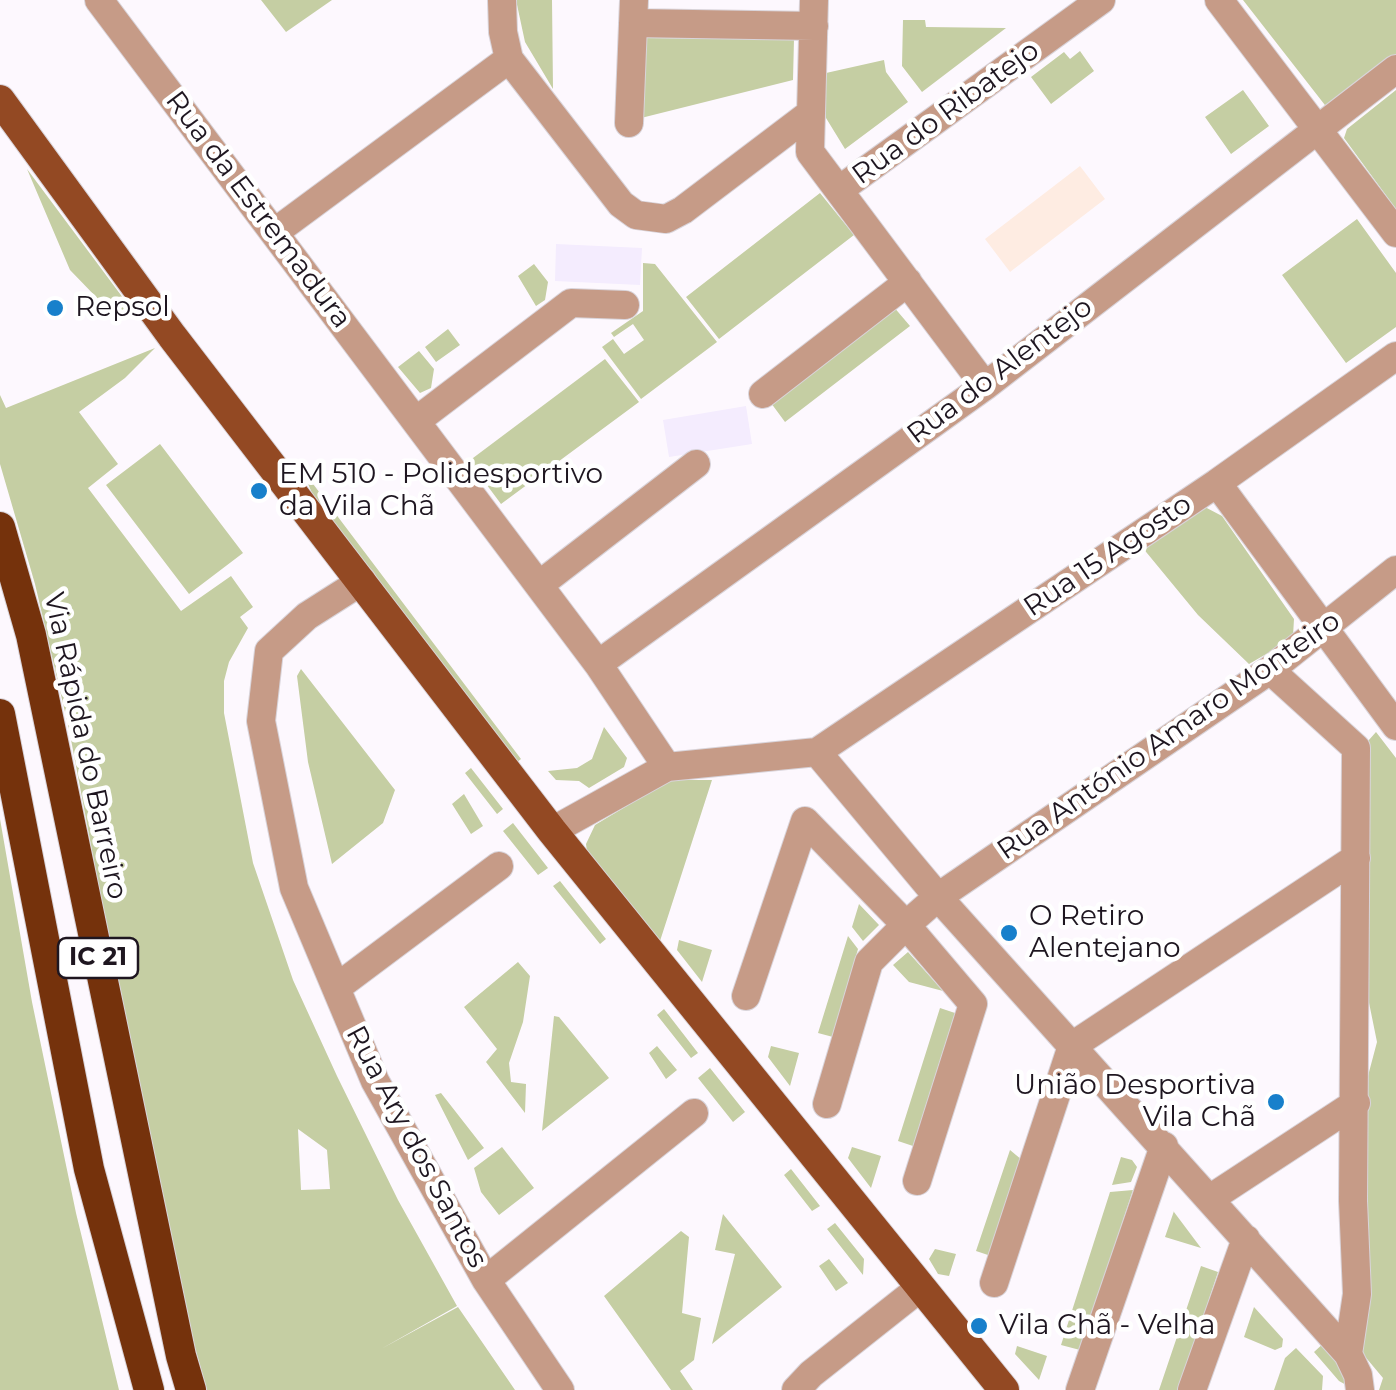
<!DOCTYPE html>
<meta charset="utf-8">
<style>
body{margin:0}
canvas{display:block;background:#fdf8fe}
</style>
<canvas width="1396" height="1390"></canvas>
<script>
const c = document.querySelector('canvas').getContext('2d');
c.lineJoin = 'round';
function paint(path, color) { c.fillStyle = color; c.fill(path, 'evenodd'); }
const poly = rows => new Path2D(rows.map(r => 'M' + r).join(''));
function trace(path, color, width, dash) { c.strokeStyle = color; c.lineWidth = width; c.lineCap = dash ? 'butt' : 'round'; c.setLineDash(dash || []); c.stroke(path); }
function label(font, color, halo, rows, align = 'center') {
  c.font = font + ' Montserrat,sans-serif'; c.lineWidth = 9; c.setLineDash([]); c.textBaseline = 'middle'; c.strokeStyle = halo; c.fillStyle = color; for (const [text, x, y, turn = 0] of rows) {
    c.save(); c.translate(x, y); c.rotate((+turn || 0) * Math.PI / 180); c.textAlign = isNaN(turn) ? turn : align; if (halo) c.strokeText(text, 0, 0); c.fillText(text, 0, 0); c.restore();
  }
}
paint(poly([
 [1080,166,1105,199,1010,272,985,239]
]), '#feece2');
paint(poly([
 [556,244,642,248,640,285,555,281],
 [746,406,752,444,669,457,663,420]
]), '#f4ecfe');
paint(poly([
 [261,0,332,0,286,32],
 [516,0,552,0,553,89,525,42],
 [1243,0,1396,0,1396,55,1328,109],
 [903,20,925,20,926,27,1006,28,922,92,902,66],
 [645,38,794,39,793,80,641,118],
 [1080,51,1094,71,1051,104,1031,77,1064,52,1070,59],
 [884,60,886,72,908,102,845,149,826,118,826,73],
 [1243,90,1269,126,1231,154,1205,117],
 [1396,90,1396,209,1344,138,1347,129],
 [27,169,138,318,99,300,70,270],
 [820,193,854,235,719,339,686,297],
 [1357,219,1396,273,1396,327,1346,363,1282,275],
 [643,263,655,264,717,342,641,399,602,347,613,339,624,354,644,340,633,324,614,337,611,333,643,311],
 [534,264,548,282,545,300,536,306,518,276],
 [893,306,910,326,785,422,771,403],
 [448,329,460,345,436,362,425,347],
 [155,348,125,378,79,412,118,464,88,488,181,611,231,576,253,607,240,617,248,628,229,662,224,681,224,713,253,863,293,980,337,1076,398,1200,457,1306,381,1349,458,1307,515,1390,207,1390,186,1316,133,1067,69,729,35,584,0,464,0,395,6,408],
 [298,1129,327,1150,330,1189,301,1190],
 [419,351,434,369,431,388,420,393,398,367],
 [605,359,639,402,501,504,469,461],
 [160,444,243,553,189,594,106,485],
 [301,468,521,759,516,763,312,493],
 [1203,506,1222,516,1294,619,1293,636,1287,642,1249,664,1198,615,1142,547],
 [301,669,395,790,383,823,332,864,308,762,297,676],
 [604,727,627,758,624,767,589,788,579,781,556,780,548,771,577,768,592,759],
 [1376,732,1396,758,1396,1390,1379,1390,1383,1378,1357,1347,1364,1091,1377,1042,1365,983,1364,757,1368,741],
 [471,768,503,809,497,814,465,773],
 [670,780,712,780,660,941,587,852,586,844,595,825],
 [464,794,483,826,471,834,452,804],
 [0,819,32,1002,76,1213,119,1390,0,1390],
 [513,823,548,868,538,875,503,831],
 [560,881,606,939,600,944,553,886],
 [859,904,879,925,863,941,852,927],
 [848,936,858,949,833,1037,818,1033],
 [679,940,712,950,702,982,677,950],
 [908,952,943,991,909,982,893,965],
 [518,962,530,976,523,1022,509,1063,511,1082,526,1084,525,1113,486,1062,497,1049,464,1007],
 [940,1008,955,1013,913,1146,898,1141],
 [664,1009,698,1053,691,1058,657,1015],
 [554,1016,559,1017,609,1078,542,1131],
 [657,1046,677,1070,666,1079,649,1053],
 [771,1046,799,1053,790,1086,768,1057],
 [710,1068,745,1112,733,1122,698,1078],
 [441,1093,484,1148,468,1160,435,1095],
 [502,1147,534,1188,499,1215,481,1192,474,1168],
 [852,1147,881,1156,871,1188,848,1158],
 [1010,1150,1022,1160,991,1256,976,1251],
 [1121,1157,1132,1160,1137,1167,1131,1182,1112,1185],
 [791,1169,820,1206,812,1211,784,1175],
 [1133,1190,1080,1350,1061,1345,1110,1192],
 [1174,1211,1174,1212,1201,1248,1165,1237],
 [723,1214,782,1287,712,1344,735,1254,715,1250],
 [835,1223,864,1259,863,1275,827,1229],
 [681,1231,689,1237,682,1313,701,1318,694,1360,680,1371,693,1390,671,1390,604,1296],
 [935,1249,956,1254,949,1276,938,1274,929,1259],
 [829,1259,848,1283,836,1291,819,1266],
 [1201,1266,1218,1272,1179,1390,1159,1390],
 [1254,1307,1283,1339,1282,1347,1275,1350,1244,1337],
 [1326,1341,1341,1358,1348,1386,1339,1381,1314,1352],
 [1017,1346,1047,1356,1039,1380,1015,1354],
 [1296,1348,1323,1376,1322,1390,1274,1390,1285,1358]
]), '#c5cea3');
const minor = poly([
 [99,0,598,664,667,767],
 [502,0,503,32,509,59,621,204,636,215,666,219,683,210,811,113,810,152,985,386],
 [1219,0,1396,233],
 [633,23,814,26],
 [811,113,814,0],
 [629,123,634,0],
 [839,190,1101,0],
 [275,232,509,59],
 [763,394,908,282],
 [416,421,571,303,625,305],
 [1217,483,1396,726],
 [362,581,307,616,269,651,261,721,294,888,375,1081,486,1280,560,1390],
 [539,585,696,464],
 [598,664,985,386,1396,69],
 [1270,670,1356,748,1353,1201,1357,1294,1348,1354],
 [817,752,938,897,1348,1354,1358,1375,1360,1390],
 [552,831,667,767,817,752,1217,483,1396,356],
 [336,988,499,866],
 [746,996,805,821,906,925,973,1004,917,1181],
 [827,1104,869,962,906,925,938,897,1270,670,1396,570],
 [1211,1198,1356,1103],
 [486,1280,694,1113],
 [994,1283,1072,1046,1356,858],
 [796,1390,811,1374,921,1287],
 [1080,1390,1164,1146],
 [1192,1390,1246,1239]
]);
const major = poly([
 [0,100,172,336,552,831,1004,1390]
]);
const highway = poly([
 [0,527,31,635,181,1356,191,1390],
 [0,714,89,1169,149,1390]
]);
trace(minor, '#d9d4da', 30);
trace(major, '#d9d4da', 32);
trace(highway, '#d9d4da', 32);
trace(minor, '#c69b87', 28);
trace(major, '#934923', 30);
trace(highway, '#75320c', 30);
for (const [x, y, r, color] of [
 [55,308,10,"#1880cb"],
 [259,491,10,"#1880cb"],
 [1009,933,10,"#1880cb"],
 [1276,1102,10,"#1880cb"],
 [979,1326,10,"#1880cb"]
]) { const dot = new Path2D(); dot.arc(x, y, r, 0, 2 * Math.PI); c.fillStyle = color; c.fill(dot); trace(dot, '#fff', 4); }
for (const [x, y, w] of [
 [98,958,80]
]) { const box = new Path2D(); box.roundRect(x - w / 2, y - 20, w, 40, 8); c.fillStyle = '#fff'; c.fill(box); trace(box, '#1e1620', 2.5); }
label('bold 25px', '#1e1620', null, [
 ["IC 21",98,958]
]);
label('28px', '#1e1620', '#fff', [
 ["Rua do Ribatejo",946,113,-36],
 ["Rua da Estremadura",258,210,53],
 ["Rua do Alentejo",1000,371,-37],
 ["Rua 15 Agosto",1108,556,-34],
 ["Rua António Amaro Monteiro",1169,736,-35],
 ["Via Rápida do Barreiro",85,746,78],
 ["Rua Ary dos Santos",416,1147,62]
]);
label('28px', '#1e1620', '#fff', [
 ["Repsol",75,308],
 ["EM 510 - Polidesportivo",279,475],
 ["da Vila Chã",279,507],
 ["O Retiro",1029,917],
 ["Alentejano",1029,949],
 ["União Desportiva",1256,1086,"right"],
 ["Vila Chã",1256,1118,"right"],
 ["Vila Chã - Velha",999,1326]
], 'left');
</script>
